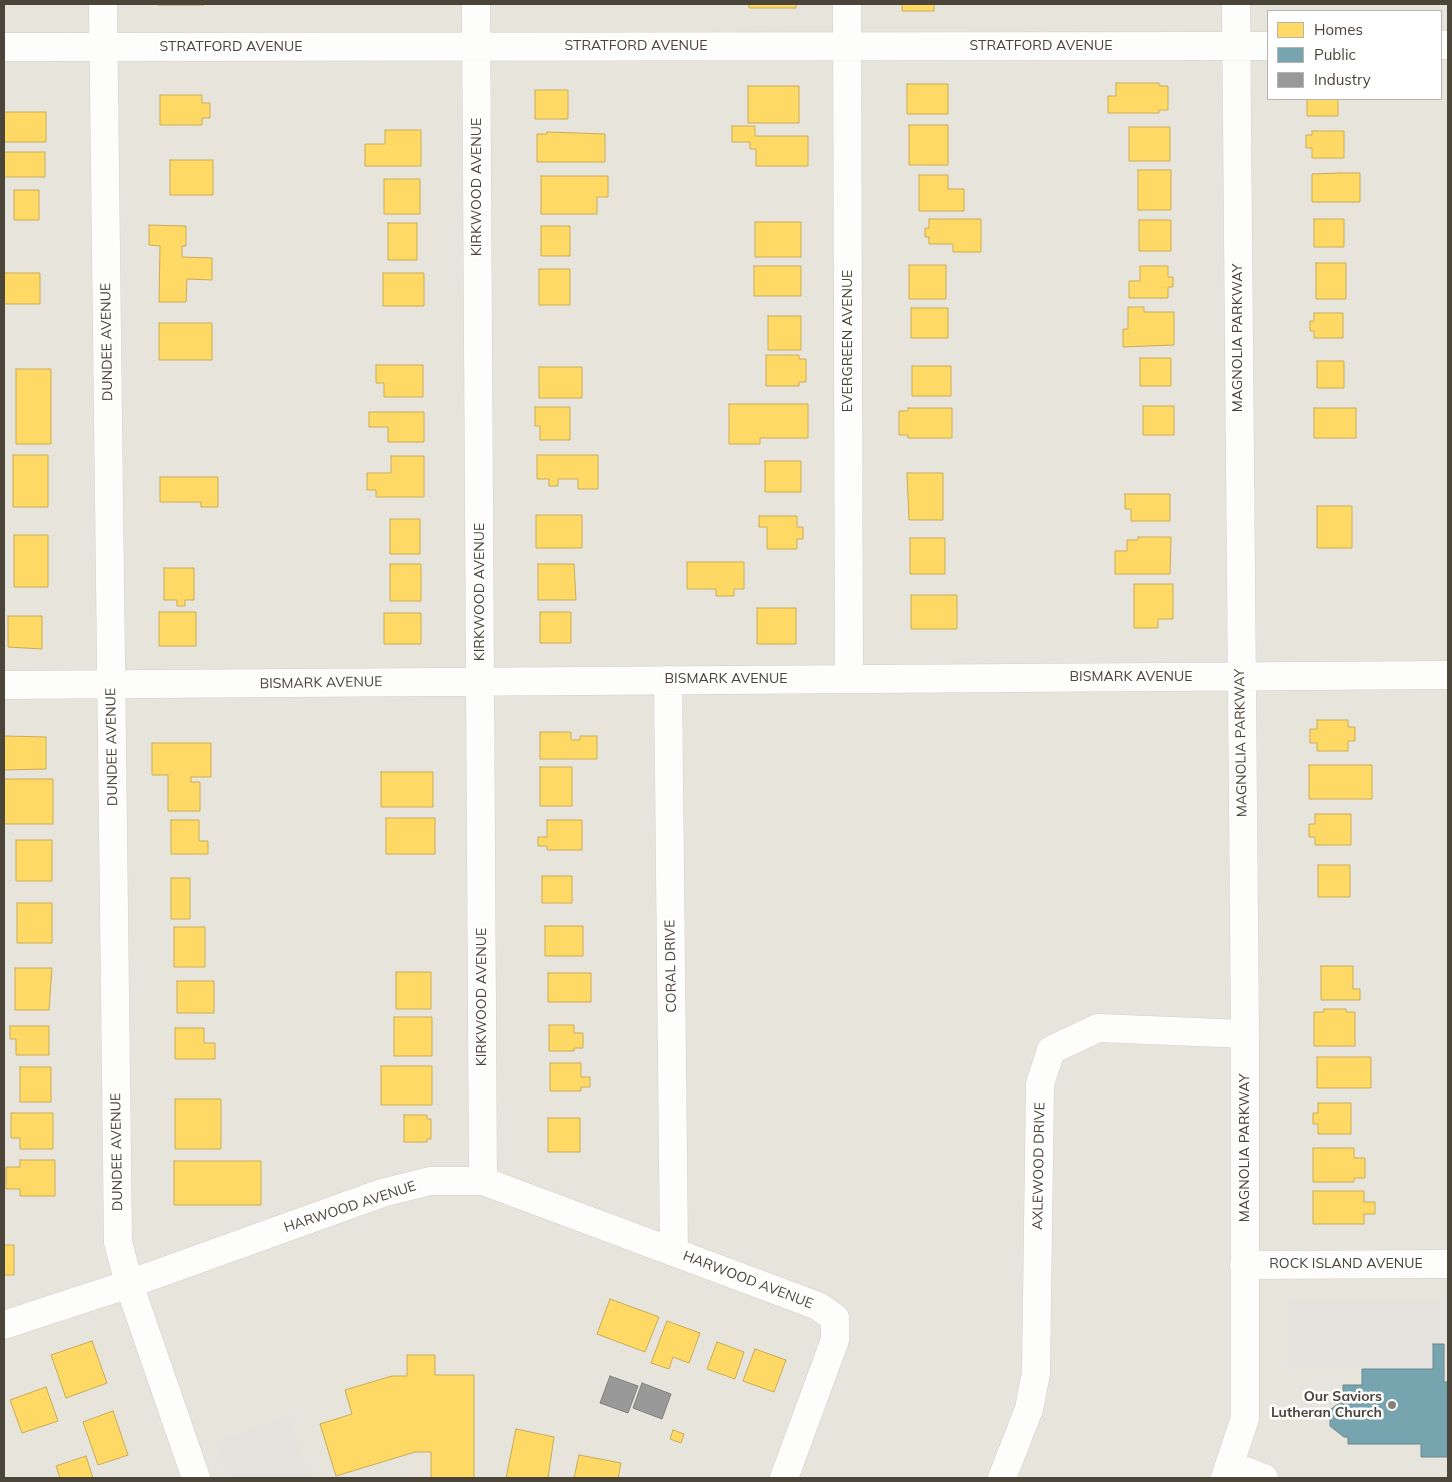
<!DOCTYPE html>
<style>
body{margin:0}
#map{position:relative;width:1452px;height:1482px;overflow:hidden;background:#f4f2ee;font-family:Mulish,sans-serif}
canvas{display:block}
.frame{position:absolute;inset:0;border:5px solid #4b4439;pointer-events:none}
.legend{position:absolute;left:1267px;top:10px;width:175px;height:90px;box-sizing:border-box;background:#fff;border:1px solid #b7b4b0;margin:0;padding:6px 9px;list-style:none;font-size:15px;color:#4b4439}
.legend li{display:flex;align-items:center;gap:10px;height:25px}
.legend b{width:25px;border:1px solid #b7b4b0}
</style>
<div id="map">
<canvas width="1452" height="1482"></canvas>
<div class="frame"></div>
<ul class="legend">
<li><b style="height:14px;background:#ffd966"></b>Homes</li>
<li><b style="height:14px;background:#76a5af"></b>Public</li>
<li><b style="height:14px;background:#999"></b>Industry</li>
</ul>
</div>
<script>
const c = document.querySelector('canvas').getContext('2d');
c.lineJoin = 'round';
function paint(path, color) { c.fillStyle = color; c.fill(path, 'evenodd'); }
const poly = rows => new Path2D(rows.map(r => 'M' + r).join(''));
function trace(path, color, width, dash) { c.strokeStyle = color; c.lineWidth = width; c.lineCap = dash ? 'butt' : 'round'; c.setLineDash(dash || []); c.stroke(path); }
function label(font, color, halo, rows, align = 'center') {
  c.font = font + ' Mulish,sans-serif'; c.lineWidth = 5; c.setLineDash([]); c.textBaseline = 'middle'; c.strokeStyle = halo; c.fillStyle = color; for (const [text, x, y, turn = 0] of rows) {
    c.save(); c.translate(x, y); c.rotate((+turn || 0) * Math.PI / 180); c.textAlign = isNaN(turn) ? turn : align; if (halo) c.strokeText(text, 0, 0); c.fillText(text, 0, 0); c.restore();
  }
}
paint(poly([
 [4,4,1448,4,1448,1478,4,1478],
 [1268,11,1441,11,1441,99,1268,99]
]), '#e7e4dc');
paint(poly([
 [1288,1302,1448,1302,1448,1368,1288,1368],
 [289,1414,311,1478,228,1478,215,1442]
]), '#e6e3df');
const homes = poly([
 [157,4,204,4,204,5,157,5,157,4],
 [749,4,796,4,796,8,749,8,749,4],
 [902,4,934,4,934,11,902,11,902,4],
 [1116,83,1159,83,1159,86,1168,86,1168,110,1159,110,1159,113,1108,113,1108,96,1116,96,1116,83],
 [907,84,948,84,948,114,907,114,907,84],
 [748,86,799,86,799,123,748,123,748,86],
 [535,90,568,90,568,119,535,119,535,90],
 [160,95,202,95,202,103,210,103,210,118,202,118,202,125,160,125,160,95],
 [1307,99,1338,99,1338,116,1307,116,1307,99],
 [4,112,46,112,46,142,4,142,4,112],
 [909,125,948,125,948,165,909,165,909,125],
 [732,126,755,126,755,136,808,136,808,166,756,166,756,149,750,149,750,142,732,142,732,126],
 [1129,127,1170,127,1170,161,1129,161,1129,127],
 [385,130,421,130,421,166,365,166,365,144,385,144,385,130],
 [1312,131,1344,131,1344,158,1312,158,1312,148,1306,148,1306,135,1312,135,1312,131],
 [547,132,605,134,605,162,537,162,537,134,547,134,547,132],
 [4,152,45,152,45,177,4,177,4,152],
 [170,160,213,160,213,195,170,195,170,160],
 [1138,170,1171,170,1171,210,1138,210,1138,170],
 [1339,173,1360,173,1360,202,1312,202,1312,174,1339,173],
 [919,175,948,175,948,189,964,189,964,211,919,211,919,175],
 [541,176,608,176,608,197,597,197,597,214,541,214,541,176],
 [384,179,420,179,420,214,384,214,384,179],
 [14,190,39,190,39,220,14,220,14,190],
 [929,219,981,219,981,252,953,252,953,244,929,244,929,237,925,237,925,228,929,228,929,219],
 [1314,219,1344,219,1344,247,1314,247,1314,219],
 [1139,220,1171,220,1171,251,1139,251,1139,220],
 [755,222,801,222,801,257,755,257,755,222],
 [388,223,417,223,417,260,388,260,388,223],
 [149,225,186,226,186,246,182,246,182,257,212,258,212,280,187,279,186,302,159,302,160,246,149,245,149,225],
 [541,226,570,226,570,256,541,256,541,226],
 [1316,263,1346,263,1346,299,1316,299,1316,263],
 [909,265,946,265,946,299,909,299,909,265],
 [754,266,801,266,801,296,754,296,754,266],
 [1140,266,1168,266,1168,277,1173,277,1173,287,1168,287,1168,298,1129,298,1129,281,1140,281,1140,266],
 [539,269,570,269,570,305,539,305,539,269],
 [4,273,40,273,40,304,4,304,4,273],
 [383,273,424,273,424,306,383,306,383,273],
 [1128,307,1144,307,1144,312,1174,312,1174,345,1123,347,1123,329,1128,329,1128,307],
 [911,308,948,308,948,338,911,338,911,308],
 [1314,313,1343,313,1343,338,1314,338,1314,331,1310,331,1310,321,1314,321,1314,313],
 [768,316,801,316,801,350,768,350,768,316],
 [159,323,212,323,212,360,159,360,159,323],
 [766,355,799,355,799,359,806,359,806,382,799,382,799,386,766,386,766,355],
 [1140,358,1171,358,1171,386,1140,386,1140,358],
 [1317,361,1344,361,1344,388,1317,388,1317,361],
 [376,365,423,365,423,397,384,397,384,383,376,383,376,365],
 [912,366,951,366,951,396,912,396,912,366],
 [539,367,582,367,582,398,539,398,539,367],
 [16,369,51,369,51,444,16,444,16,369],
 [729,404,808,404,808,438,760,438,760,444,729,444,729,404],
 [1143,406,1174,406,1174,435,1143,435,1143,406],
 [535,407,570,407,570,440,540,440,540,426,535,426,535,407],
 [908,408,952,408,952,438,908,438,908,435,899,435,899,411,908,411,908,408],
 [1314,408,1356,408,1356,438,1314,438,1314,408],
 [369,412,424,412,424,442,388,442,388,427,369,427,369,412],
 [13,455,48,455,48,507,13,507,13,455],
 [537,455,598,455,598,489,578,489,578,479,558,479,558,486,549,486,549,479,537,479,537,455],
 [391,456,424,456,424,497,376,497,376,490,367,490,367,473,391,473,391,456],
 [765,461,801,461,801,492,765,492,765,461],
 [907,473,943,473,943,520,909,520,907,473],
 [160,477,218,477,218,507,201,507,201,502,160,502,160,477],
 [1125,494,1170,494,1170,521,1131,521,1131,509,1125,509,1125,494],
 [1317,506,1352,506,1352,548,1317,548,1317,506],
 [536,515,582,515,582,548,536,548,536,515],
 [759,516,797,516,797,527,803,527,803,539,797,539,797,549,767,549,767,527,759,527,759,516],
 [390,519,420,519,420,554,390,554,390,519],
 [14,535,48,535,48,587,14,587,14,535],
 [1138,537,1171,537,1170,574,1115,574,1115,551,1127,551,1127,540,1138,540,1138,537],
 [910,538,945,538,945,574,910,574,910,538],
 [687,562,744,562,744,589,734,589,734,596,716,596,716,589,687,589,687,562],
 [390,564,421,564,421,601,390,601,390,564],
 [538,564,574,564,576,600,538,600,538,564],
 [164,568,194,568,194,600,185,600,185,606,177,606,177,600,164,600,164,568],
 [1134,584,1173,584,1173,619,1158,619,1158,628,1134,628,1134,584],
 [911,595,957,595,957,629,911,629,911,595],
 [757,608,796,608,796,644,757,644,757,608],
 [159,612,196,612,196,646,159,646,159,612],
 [540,612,571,612,571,643,540,643,540,612],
 [384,613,421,613,421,644,384,644,384,613],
 [8,616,42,616,42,649,8,647,8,616],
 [1317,720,1348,720,1348,727,1355,727,1355,741,1348,741,1348,751,1317,751,1317,743,1310,743,1310,729,1317,729,1317,720],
 [540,732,571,732,571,740,580,740,580,736,597,736,597,759,540,759,540,732],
 [4,736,46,737,46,769,4,770,4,736],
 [152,743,211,743,211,777,191,777,191,782,200,782,200,811,168,811,168,775,152,775,152,743],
 [1309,765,1372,765,1372,799,1309,799,1309,765],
 [540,767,572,767,572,806,540,806,540,767],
 [381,772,433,772,433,807,381,807,381,772],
 [4,779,53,779,53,824,4,824,4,779],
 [1315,814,1351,814,1351,845,1315,845,1315,837,1309,837,1309,824,1315,824,1315,814],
 [386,818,435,818,435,854,386,854,386,818],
 [171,820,199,820,199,841,208,841,208,854,171,854,171,820],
 [547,820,582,820,582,850,547,850,547,846,538,846,538,837,547,837,547,820],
 [16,840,52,840,52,881,16,881,16,840],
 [1318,865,1350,865,1350,897,1318,897,1318,865],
 [542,876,572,876,572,903,542,903,542,876],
 [171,878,190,878,190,919,171,919,171,878],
 [17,903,52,903,52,943,17,943,17,903],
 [545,926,583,926,583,956,545,956,545,926],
 [174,927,205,927,205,967,174,967,174,927],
 [1321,966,1353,966,1353,989,1360,989,1360,1000,1321,1000,1321,966],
 [15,968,52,968,49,1010,15,1010,15,968],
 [396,972,431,972,431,1009,396,1009,396,972],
 [548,973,591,973,591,1002,548,1002,548,973],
 [177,981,214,981,214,1013,177,1013,177,981],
 [1324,1009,1346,1009,1346,1012,1355,1012,1355,1046,1314,1046,1314,1012,1324,1012,1324,1009],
 [394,1017,432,1017,432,1056,394,1056,394,1017],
 [549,1025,574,1025,574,1033,583,1033,583,1048,574,1048,574,1051,549,1051,549,1025],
 [10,1026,49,1026,49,1055,16,1055,16,1039,10,1039,10,1026],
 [175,1028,204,1028,204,1043,215,1043,215,1059,175,1059,175,1028],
 [1317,1057,1371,1057,1371,1088,1317,1088,1317,1057],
 [550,1063,581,1063,581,1077,590,1077,590,1087,581,1087,581,1091,550,1091,550,1063],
 [381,1066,432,1066,432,1105,381,1105,381,1066],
 [20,1067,51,1067,51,1102,20,1102,20,1067],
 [175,1099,221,1099,221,1149,175,1149,175,1099],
 [1318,1103,1351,1103,1351,1134,1318,1134,1318,1124,1313,1124,1313,1113,1318,1113,1318,1103],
 [11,1113,53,1113,53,1149,20,1149,20,1138,11,1138,11,1113],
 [404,1115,427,1115,427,1119,431,1119,431,1139,427,1139,427,1142,404,1142,404,1115],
 [548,1118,580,1118,580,1152,548,1152,548,1118],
 [1313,1148,1354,1148,1354,1158,1365,1158,1365,1178,1354,1178,1354,1182,1313,1182,1313,1148],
 [20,1160,55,1160,55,1196,20,1196,20,1189,6,1189,6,1167,20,1167,20,1160],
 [174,1161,261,1161,261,1205,174,1205,174,1161],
 [1313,1191,1364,1191,1364,1202,1375,1202,1375,1214,1364,1214,1364,1224,1313,1224,1313,1191],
 [4,1245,14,1245,14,1275,4,1275,4,1245],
 [610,1299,659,1317,645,1352,597,1334,610,1299],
 [667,1321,700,1333,689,1363,673,1357,669,1369,651,1363,667,1321],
 [92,1341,107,1383,66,1398,51,1355,92,1341],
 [717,1342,744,1352,735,1379,707,1369,717,1342],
 [755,1349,786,1360,774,1392,743,1381,755,1349],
 [407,1355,435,1355,435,1375,474,1375,474,1478,431,1478,431,1452,415,1452,336,1476,320,1424,352,1414,345,1390,392,1376,407,1376,407,1355],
 [46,1387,58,1421,22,1433,10,1400,46,1387],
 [113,1411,128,1455,98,1465,83,1422,113,1411],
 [516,1429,554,1437,548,1478,506,1478,516,1429],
 [673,1430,684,1434,681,1443,670,1439,673,1430],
 [579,1455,621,1463,618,1478,574,1478,579,1455],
 [86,1456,93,1478,60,1478,56,1466,86,1456]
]);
paint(homes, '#ffd966');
trace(homes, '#c9ac58', 1);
const public = poly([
 [1433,1344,1444,1344,1444,1382,1448,1382,1448,1457,1421,1457,1421,1444,1348,1444,1348,1437,1344,1437,1330,1426,1330,1410,1343,1400,1343,1385,1362,1385,1362,1369,1433,1369,1433,1344]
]);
paint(public, '#76a5af');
trace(public, '#69888c', 1);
const industry = poly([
 [610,1376,638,1386,628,1413,600,1403,610,1376],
 [642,1383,671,1394,662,1419,633,1408,642,1383]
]);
paint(industry, '#999');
trace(industry, '#82807c', 1);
const street = poly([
 [103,4,118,1242,129,1284,196,1478],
 [476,4,483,1181],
 [847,4,849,679],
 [1441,45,1448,45],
 [4,47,1268,46],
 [668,680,674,1252],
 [4,685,1448,675],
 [1244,1265,1448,1264],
 [4,1325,129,1284,382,1193,430,1181,483,1181,818,1306,835,1318,835,1340,784,1478],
 [1230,1465,1264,1478],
 [1002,1478,1029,1409,1036,1373,1040,1084,1051,1050,1098,1028,1245,1034],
 [1225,1478,1245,1418,1245,1034,1236,4]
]);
trace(street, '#d2d0cb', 29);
trace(street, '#fdfdfc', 28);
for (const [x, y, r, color] of [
 [1392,1405,5,"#868178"]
]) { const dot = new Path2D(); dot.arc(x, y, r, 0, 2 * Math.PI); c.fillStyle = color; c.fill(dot); trace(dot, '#fff', 2); }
label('14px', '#4b4439', '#fff', [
 ["STRATFORD AVENUE",636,46],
 ["STRATFORD AVENUE",1041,46],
 ["STRATFORD AVENUE",231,47],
 ["KIRKWOOD AVENUE",477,187,-90],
 ["MAGNOLIA PARKWAY",1238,338,-90],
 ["EVERGREEN AVENUE",848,341,-90],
 ["DUNDEE AVENUE",107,342,-91],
 ["KIRKWOOD AVENUE",480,592,-90],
 ["BISMARK AVENUE",1131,677],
 ["BISMARK AVENUE",726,679],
 ["BISMARK AVENUE",321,683,-1],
 ["MAGNOLIA PARKWAY",1241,743,-91],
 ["DUNDEE AVENUE",112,747,-91],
 ["CORAL DRIVE",671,966,-91],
 ["KIRKWOOD AVENUE",482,997,-90],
 ["MAGNOLIA PARKWAY",1245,1148,-90],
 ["DUNDEE AVENUE",117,1152,-91],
 ["AXLEWOOD DRIVE",1039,1166,-89],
 ["HARWOOD AVENUE",350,1207,-18],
 ["ROCK ISLAND AVENUE",1346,1264],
 ["HARWOOD AVENUE",748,1280,21]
]);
label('bold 14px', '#4b4439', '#fff', [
 ["Our Saviors",1382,1397],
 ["Lutheran Church",1382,1413]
], 'right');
</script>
